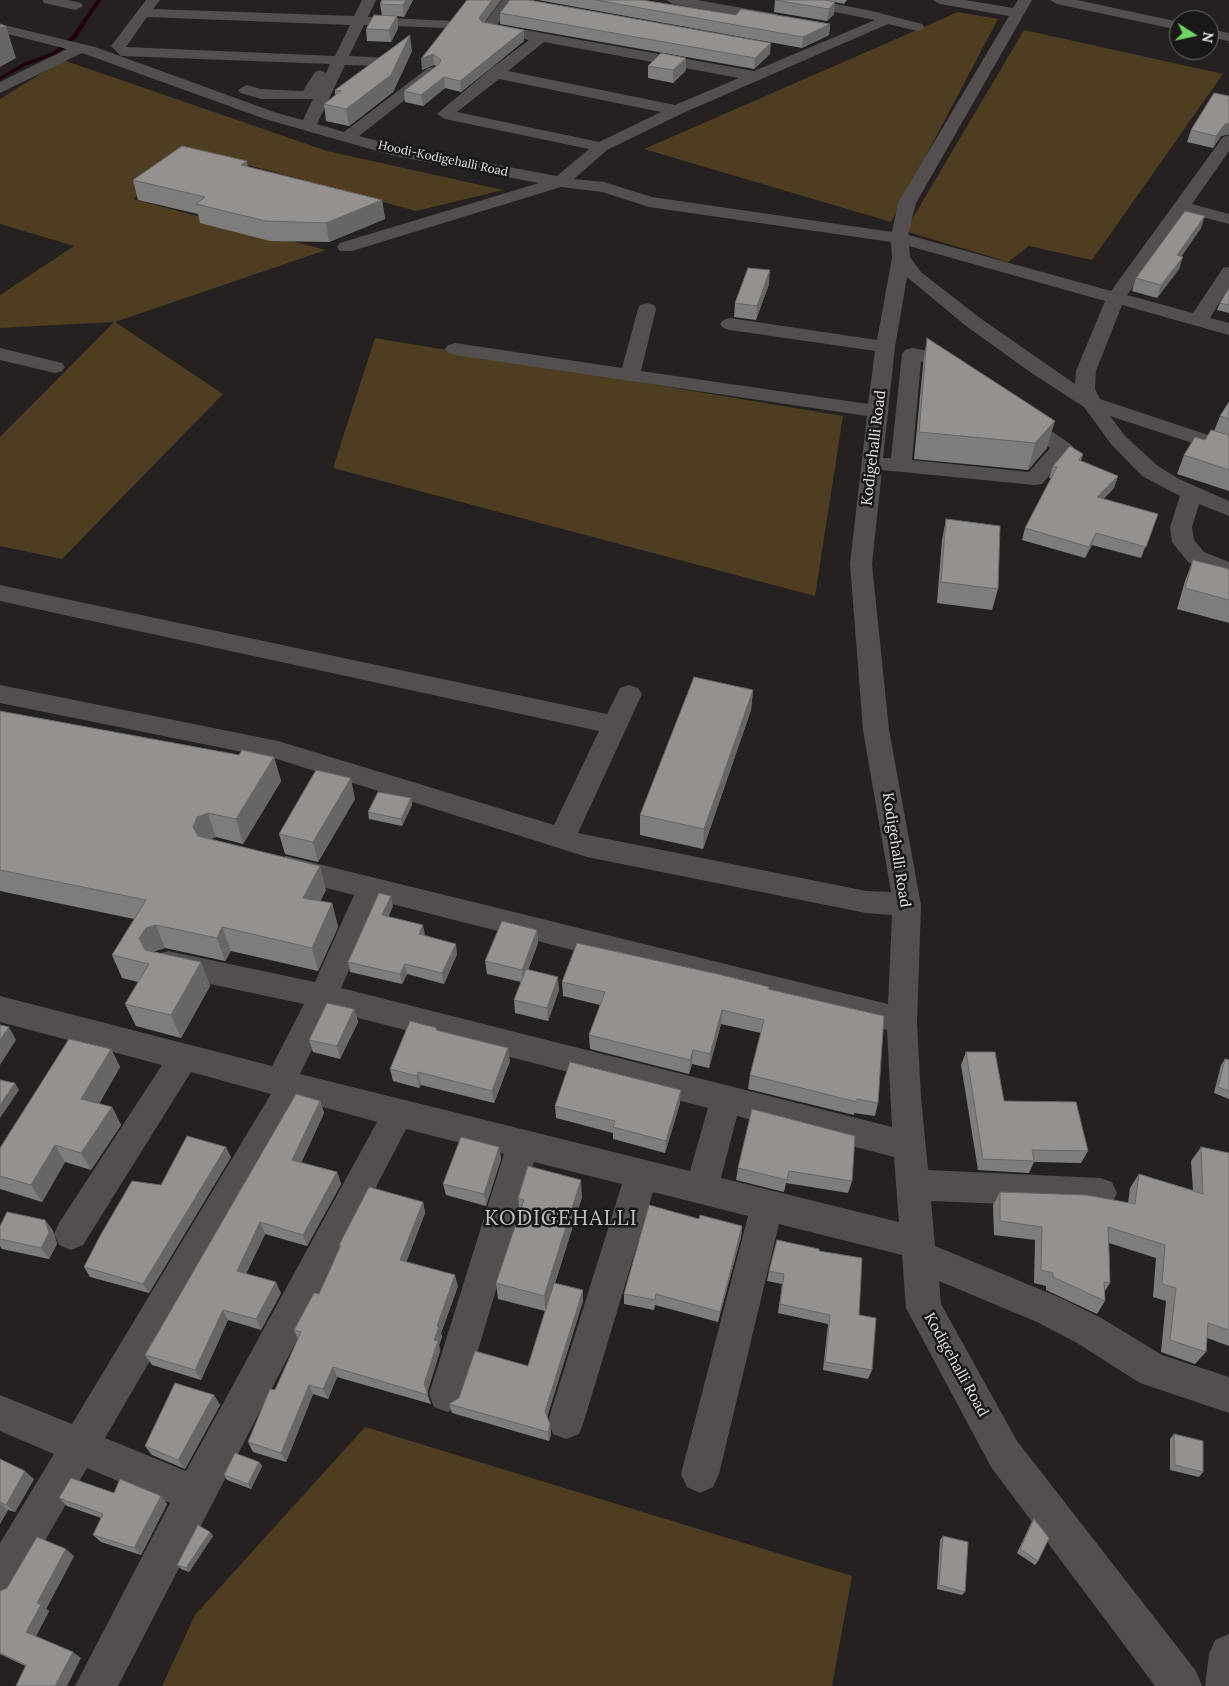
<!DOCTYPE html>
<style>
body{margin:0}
#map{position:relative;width:1229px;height:1686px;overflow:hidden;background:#242120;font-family:Lora,serif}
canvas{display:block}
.north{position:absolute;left:1169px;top:10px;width:50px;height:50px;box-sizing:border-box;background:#1a1817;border:1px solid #6c6a69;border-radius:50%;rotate:100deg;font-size:14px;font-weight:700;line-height:20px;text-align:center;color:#e7e5e4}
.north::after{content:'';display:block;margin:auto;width:18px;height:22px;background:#6dd361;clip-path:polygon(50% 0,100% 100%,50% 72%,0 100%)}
</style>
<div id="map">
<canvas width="1229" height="1686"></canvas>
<div class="north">N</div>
</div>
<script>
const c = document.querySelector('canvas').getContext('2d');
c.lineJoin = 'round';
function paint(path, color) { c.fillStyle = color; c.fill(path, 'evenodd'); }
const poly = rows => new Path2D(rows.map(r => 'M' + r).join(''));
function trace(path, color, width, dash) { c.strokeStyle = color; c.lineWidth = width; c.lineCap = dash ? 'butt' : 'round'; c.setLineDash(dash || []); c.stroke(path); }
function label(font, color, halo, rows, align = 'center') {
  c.font = font + ' Lora,serif'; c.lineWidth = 5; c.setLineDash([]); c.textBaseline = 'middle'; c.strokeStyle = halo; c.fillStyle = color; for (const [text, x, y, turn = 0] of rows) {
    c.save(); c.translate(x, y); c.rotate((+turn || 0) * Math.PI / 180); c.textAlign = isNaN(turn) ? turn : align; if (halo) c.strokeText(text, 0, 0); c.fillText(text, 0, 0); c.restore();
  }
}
paint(poly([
 [958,12,998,19,891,222,644,149],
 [1024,30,1223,74,1092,260,1029,246,1008,262,905,231],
 [63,60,327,151,503,190,416,211,201,152,133,199,326,250,115,322,223,394,62,559,0,546,0,437,114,322,0,328,0,295,74,246,0,224,0,99],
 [375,338,843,416,815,596,333,468],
 [365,1427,852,1576,832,1686,162,1686,195,1615]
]), '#4e3d21');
paint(poly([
 [97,0,101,0,76,38,57,54,25,66,0,80,0,77,21,64,53,52,72,36,97,0]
]), '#1d000b');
paint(poly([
 [42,0,68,0,81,3,83,6,76,10,44,3,42,0],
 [146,0,160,0,153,9,354,16,362,0,376,0,368,17,453,21,455,24,448,28,364,25,349,56,390,58,397,62,390,66,345,65,317,124,344,132,428,68,433,67,440,71,438,74,359,136,397,146,557,176,589,149,445,119,437,114,489,70,529,40,483,31,481,28,502,0,516,0,497,25,754,71,875,20,794,4,787,0,816,0,872,11,922,24,924,27,922,30,917,31,888,24,683,113,607,150,574,179,604,182,652,197,892,232,898,203,1009,16,940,4,933,0,965,0,1013,8,1018,0,1032,0,916,203,908,235,1111,291,1223,137,1229,135,1229,151,1192,204,1229,214,1229,224,1186,213,1127,295,1193,313,1223,268,1229,267,1229,287,1210,318,1229,323,1229,335,1122,305,1096,371,1095,389,1100,399,1229,442,1229,455,1110,416,1125,436,1158,466,1179,479,1229,501,1229,516,1199,504,1192,527,1194,540,1204,552,1229,562,1229,578,1188,562,1172,542,1170,527,1180,496,1142,476,1111,444,1084,407,1033,374,966,326,907,277,895,347,883,458,891,458,902,354,905,350,912,348,935,352,965,374,962,378,955,380,948,378,921,361,912,460,1029,472,1050,448,1012,422,1009,418,1012,414,1019,412,1026,414,1069,443,1073,447,1042,484,1034,485,882,470,872,564,889,730,921,905,917,1023,921,1097,928,1170,1100,1178,1112,1182,1117,1193,1112,1204,1100,1208,931,1201,935,1246,1061,1298,1103,1319,1162,1355,1229,1377,1229,1413,1140,1383,1077,1343,1037,1322,939,1281,941,1304,1017,1441,1196,1671,1202,1686,1155,1686,991,1467,906,1308,902,1255,779,1224,719,1474,713,1487,700,1493,687,1487,681,1474,748,1216,653,1192,584,1421,579,1434,566,1439,553,1434,548,1421,622,1184,534,1162,465,1394,460,1407,447,1412,434,1407,429,1394,504,1154,406,1129,118,1686,75,1686,170,1503,87,1468,14,1594,0,1600,0,1543,54,1454,0,1431,0,1395,72,1424,271,1094,191,1072,83,1245,71,1250,59,1245,54,1234,59,1223,162,1065,0,1022,0,996,272,1066,304,1004,168,975,158,972,153,963,158,954,168,951,315,982,354,895,276,875,272,867,276,859,286,856,888,1004,892,915,866,913,587,857,277,759,0,703,0,685,278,741,554,825,599,731,0,601,0,585,607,714,620,688,629,685,638,688,642,694,578,833,866,891,891,892,863,730,850,564,867,416,455,355,448,353,445,349,448,345,455,343,622,368,638,309,640,305,647,303,654,305,656,309,641,371,868,404,875,351,730,330,723,328,720,324,723,320,730,318,877,340,892,258,891,242,649,207,602,192,561,187,352,251,340,251,337,247,340,243,539,183,395,156,265,119,82,53,0,93,0,82,67,49,0,32,0,24,95,47,277,113,303,120,313,99,261,99,241,93,238,90,246,85,261,89,303,91,315,72,320,70,326,73,330,64,121,56,111,46,146,0],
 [147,17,350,25,335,56,126,47,147,17],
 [544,42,739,78,675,105,508,71,544,42],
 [499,79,661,112,599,142,457,112,499,79],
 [909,246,1105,301,1076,371,1075,384,980,318,921,272,910,257,909,246],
 [380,901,887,1030,892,1127,341,988,380,901],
 [331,1011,708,1108,690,1171,300,1074,331,1011],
 [301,1101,377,1122,186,1471,105,1438,301,1101],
 [737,1116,894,1157,899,1222,721,1178,737,1116],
 [666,0,697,0,776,14,783,18,776,22,673,4,666,0],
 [1050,0,1077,0,1179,22,1179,30,1057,4,1050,0],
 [1209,29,1229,33,1229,41,1209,37,1209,29],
 [0,348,62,363,65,367,62,371,55,373,0,360,0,348],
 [1229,1634,1229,1686,1205,1686,1209,1654,1215,1640,1229,1634]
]), '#534f4e');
paint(poly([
 [382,0,413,0,404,17,397,16,398,28,391,42,367,41,366,29,382,16,380,4],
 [467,0,501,0,484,23,524,41,461,92,445,88,423,106,405,102,404,91,436,66,434,65,422,70],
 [538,0,642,0,736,15,830,24,829,35,802,48],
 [775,0,825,0,834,14,827,21,774,12],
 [826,0,847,0,844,4],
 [500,13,770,54,754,69,500,24],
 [412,51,393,92,349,126,326,121,324,104,335,95,335,90],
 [686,58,686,70,673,83,648,78,648,66],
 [1229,96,1229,134,1221,136,1213,148,1187,142,1191,130],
 [248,167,382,200,385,219,329,242,270,241,200,223,198,214,138,200,133,180],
 [1201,228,1181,257,1179,269,1157,298,1132,291,1136,278],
 [769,284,756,320,734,317,735,303],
 [1229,288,1229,313,1217,310,1220,303],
 [927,338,1047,448,1028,470,914,459,923,365],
 [1229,402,1229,491,1177,474,1184,455,1205,440,1214,431,1220,416],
 [1083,454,1081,461,1118,476,1114,488,1103,499,1158,514,1141,558,1092,545,1085,558,1022,540,1025,528,1051,478,1049,478,1053,466],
 [946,519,998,589,992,610,937,603,942,540],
 [1193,560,1229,569,1229,623,1177,609,1185,581],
 [753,690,751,710,703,849,640,835,640,815],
 [0,711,239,755,274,757,281,781,243,844,216,837,211,839,326,890,320,901,332,903,338,927,318,971,231,951,225,961,165,948,155,951,155,952,201,962,210,986,181,1038,136,1026,125,1004,138,982,122,978,112,955,134,919,0,891],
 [411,798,412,805,402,826,369,819,368,812],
 [355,799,318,862,285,854,279,834],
 [393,906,388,917,425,935,457,954,444,984,407,974,402,984,350,972,348,962],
 [537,930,538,943,528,970,559,990,548,1021,515,1013,514,1000,521,982,487,974,485,961],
 [562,982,769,989,878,1103,875,1116,854,1113,854,1115,748,1089,750,1075,761,1033,721,1024,709,1068,692,1064,689,1074,590,1049,589,1035,600,1005,563,996],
 [354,1009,358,1022,340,1059,313,1052,309,1040],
 [438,1031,510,1061,494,1103,421,1085,419,1088,393,1081,390,1069],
 [111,1049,120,1067,99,1104,112,1107,121,1125,91,1170,65,1162,42,1202,0,1189,0,1148],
 [966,1052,1004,1101,1088,1151,1081,1163,1034,1162,1029,1173,978,1170,961,1065],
 [1225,1059,1229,1060,1229,1099,1214,1093,1221,1065],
 [320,1101,324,1113,301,1163,337,1172,341,1184,307,1246,265,1234,246,1274,281,1293,261,1330,228,1320,201,1380,152,1365,145,1355],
 [680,1103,665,1153,613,1139,613,1133,556,1118,555,1106],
 [752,1109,852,1181,848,1193,786,1183,784,1192,736,1180,738,1168],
 [499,1147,501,1159,486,1206,446,1195,443,1184],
 [1201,1147,1229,1153,1229,1346,1207,1338,1206,1352,1195,1364,1161,1352,1166,1301,1153,1297,1156,1258,1109,1243,1110,1283,1105,1291,1105,1301,1097,1314,1046,1290,1046,1286,1034,1283,1035,1240,994,1235,993,1205,1000,1192,1128,1203,1130,1188,1139,1174,1193,1190,1191,1161],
 [231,1157,149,1293,90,1277,84,1267,161,1185],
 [582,1197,555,1283,583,1301,547,1417,550,1424,551,1434,549,1441,452,1413,449,1404,528,1366,545,1311,498,1299,496,1283,520,1213,518,1198],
 [423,1202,425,1213,406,1262,458,1286,441,1333,442,1337,439,1345,440,1351,427,1393,431,1404,337,1377,328,1399,313,1394,286,1462,253,1452,248,1442,275,1390,298,1339,294,1330,319,1294,340,1248,339,1245],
 [699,1219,742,1226,741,1237,718,1322,655,1305,654,1310,624,1304,624,1294],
 [45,1220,53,1231,57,1244,49,1259,2,1249,0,1246,0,1226],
 [819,1251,859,1315,872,1370,868,1379,823,1370,828,1324,778,1313,782,1284,767,1281,769,1271],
 [214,1395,220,1405,185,1469,152,1455,145,1446],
 [1174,1434,1203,1472,1199,1477,1170,1470,1170,1439],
 [0,1459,34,1479,15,1512,8,1510,0,1524],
 [259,1462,262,1466,251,1489,227,1480,224,1475],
 [114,1493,161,1496,167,1504,141,1555,101,1542,93,1535,101,1518,67,1506,59,1498],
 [1034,1519,1038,1561,1035,1565,1017,1553,1031,1523],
 [210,1532,213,1536,189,1572,181,1569,177,1565],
 [943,1536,965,1592,962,1595,937,1589,940,1540],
 [74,1556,46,1609,49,1611,36,1636,81,1658,25,1666,0,1654,0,1591,7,1588]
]), '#7f7d7b');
paint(poly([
 [406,0,413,0,404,17,403,5],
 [492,0,501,0,479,29,479,18],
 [835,2,834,14,827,21,829,9],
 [397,16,398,28,391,42,389,30],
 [830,24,829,35,802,48,803,37],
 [6,26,16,58,0,67,0,28],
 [524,30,524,41,461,92,460,81],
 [410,35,412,51,393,92,349,126,346,109],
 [771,43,770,54,754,69,755,58],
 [433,54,434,65,422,70,421,59],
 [686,58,686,70,673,83,673,70],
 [444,77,445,88,423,106,421,95],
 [1229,123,1229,134,1221,136,1213,148,1216,136,1225,124],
 [247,161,250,180,241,165],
 [382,200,385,219,329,242,326,223],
 [1205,216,1201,228,1173,268,1177,255],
 [1183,257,1179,269,1157,298,1161,285],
 [770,270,769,284,756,320,757,306],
 [1055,421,1047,448,1028,470,1035,443],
 [1118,476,1114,488,1094,509,1097,497],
 [1096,533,1092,545,1085,558,1089,547],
 [753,690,751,710,703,849,704,829],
 [274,757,281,781,243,844,236,819],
 [351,778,355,799,318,862,313,842],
 [411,798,412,805,402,826,401,819],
 [208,813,216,837,205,841,201,851,193,827,197,817],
 [320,866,326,890,310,921,303,898],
 [391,896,393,906,384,926,382,915],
 [332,903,338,927,318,971,312,948],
 [156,925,165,948,155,951,149,961,139,938,146,928],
 [423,925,425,935,420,945,419,934],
 [222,927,231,951,225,961,217,938],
 [537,930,538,943,523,983,522,970],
 [456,944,457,954,444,984,442,973],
 [201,962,210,986,181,1038,171,1015],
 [405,964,407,974,402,984,400,974],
 [558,977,559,990,548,1021,547,1008],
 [354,1009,358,1022,340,1059,337,1046],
 [722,1010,721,1024,709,1068,710,1054],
 [9,1027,16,1040,0,1065,0,1040],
 [508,1048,510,1061,494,1103,492,1091],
 [111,1049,120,1067,91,1116,81,1099],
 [693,1050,692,1064,689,1074,690,1060],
 [418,1072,421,1085,419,1088,417,1076],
 [15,1083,19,1090,0,1118,0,1105],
 [681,1090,680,1103,665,1153,666,1141],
 [320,1101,324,1113,297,1172,292,1160],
 [112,1107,121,1125,91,1170,81,1153],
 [55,1145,65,1162,42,1202,31,1185],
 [226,1147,231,1157,149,1293,143,1284],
 [499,1147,501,1159,486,1206,484,1194],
 [337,1172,341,1184,307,1246,303,1235],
 [581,1180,582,1197,546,1312,544,1296],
 [423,1202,425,1213,403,1271,400,1260],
 [45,1220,53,1231,57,1244,49,1259,41,1248],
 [260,1222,265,1234,242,1282,237,1271],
 [742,1226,741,1237,718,1322,720,1312],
 [455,1275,458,1286,441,1333,442,1337,439,1345,440,1351,427,1393,424,1384,437,1326],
 [276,1282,281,1293,261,1330,256,1319],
 [583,1290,583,1301,546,1420,545,1411],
 [223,1310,228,1320,201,1380,195,1370],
 [333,1367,337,1377,328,1399,323,1389],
 [309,1385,313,1394,286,1462,281,1453],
 [214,1395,220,1405,185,1469,178,1460],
 [550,1424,551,1434,549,1441,548,1432],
 [259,1462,262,1466,251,1489,248,1484],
 [25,1471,34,1479,15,1512,6,1505],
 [161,1496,167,1504,141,1555,134,1548],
 [0,1503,8,1510,0,1524],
 [210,1532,213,1536,189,1572,186,1568],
 [66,1549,74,1556,46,1609,49,1611,35,1638,26,1632,37,1603],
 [73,1652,81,1658,67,1686,55,1686]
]), '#686664');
const building = poly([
 [382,0,406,0,403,5,380,4,382,0],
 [467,0,492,0,479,18,482,22,524,30,460,81,444,77,421,95,404,91,439,64,441,60,433,54,421,59,467,0],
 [510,0,529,0,771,43,755,58,500,13,510,0],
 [596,0,642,0,736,15,741,9,830,24,803,37,596,0],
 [775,0,825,0,835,2,829,9,775,0],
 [374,15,397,16,389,30,366,29,374,15],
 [0,24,6,26,0,28,0,24],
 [410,35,391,75,346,109,324,104,341,91,335,90,410,35],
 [661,53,686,58,673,70,648,66,661,53],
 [1214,93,1229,96,1229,123,1225,124,1216,136,1191,130,1214,93],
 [182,146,247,161,241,165,382,200,326,223,266,221,196,204,205,197,133,180,182,146],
 [1185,211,1205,216,1177,255,1183,257,1161,285,1136,278,1185,211],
 [748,268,770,270,757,306,735,303,748,268],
 [1229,288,1229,305,1220,303,1229,288],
 [927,338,1055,421,1035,443,919,432,927,338],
 [1229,402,1229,419,1220,416,1229,402],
 [1211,430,1229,435,1229,470,1184,455,1195,437,1205,440,1211,430],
 [1070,446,1083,454,1079,460,1118,476,1097,497,1158,514,1146,547,1096,533,1089,547,1025,528,1057,467,1053,466,1070,446],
 [946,519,1000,526,998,589,941,582,946,519],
 [1193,560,1229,569,1229,600,1185,588,1193,560],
 [694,677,753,690,704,829,640,815,694,677],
 [0,711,239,755,242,750,274,757,236,819,208,813,197,817,193,827,198,836,320,866,303,898,332,903,312,948,222,927,217,938,156,925,146,928,139,938,145,950,201,962,171,1015,125,1004,149,964,112,955,146,900,0,870,0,711],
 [316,770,351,778,313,842,279,834,316,770],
 [378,792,411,798,401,819,368,812,378,792],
 [379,893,391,896,382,915,423,925,419,934,456,944,442,973,405,964,400,974,348,962,379,893],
 [502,921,537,930,522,970,485,961,502,921],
 [577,943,722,975,769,987,768,989,884,1016,878,1103,857,1099,857,1102,750,1075,764,1020,722,1010,710,1054,693,1050,690,1060,589,1035,605,992,562,982,577,943],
 [526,969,558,977,547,1008,514,1000,526,969],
 [327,1003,354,1009,337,1046,309,1040,327,1003],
 [410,1021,437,1028,436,1030,508,1048,492,1091,418,1072,417,1076,390,1069,410,1021],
 [0,1025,9,1027,0,1040,0,1025],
 [69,1039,111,1049,81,1099,112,1107,81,1153,55,1145,31,1185,0,1176,0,1148,69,1039],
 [966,1052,995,1052,1004,1101,1076,1102,1088,1151,1032,1150,1034,1161,983,1159,966,1052],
 [1225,1059,1229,1060,1229,1091,1218,1087,1225,1059],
 [570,1062,681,1090,666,1141,613,1127,615,1121,555,1106,570,1062],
 [0,1080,15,1083,0,1105,0,1080],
 [296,1094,320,1101,292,1160,337,1172,303,1235,260,1222,237,1271,276,1282,256,1319,223,1310,195,1370,145,1355,296,1094],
 [752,1109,855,1136,852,1181,789,1171,787,1180,738,1168,752,1109],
 [187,1136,226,1147,143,1284,84,1267,100,1236,132,1181,161,1185,187,1136],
 [461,1137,499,1147,484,1194,443,1184,461,1137],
 [1201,1147,1229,1153,1229,1330,1208,1323,1206,1352,1170,1340,1176,1288,1162,1284,1165,1245,1108,1227,1110,1283,1104,1282,1105,1301,1053,1277,1053,1273,1041,1270,1042,1227,1000,1221,1000,1192,1087,1195,1135,1204,1139,1174,1203,1194,1201,1147],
 [528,1166,581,1180,544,1296,496,1283,524,1200,518,1198,528,1166],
 [369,1187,423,1202,400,1260,455,1275,437,1326,439,1327,434,1340,438,1341,424,1384,428,1395,333,1367,323,1389,309,1385,281,1453,248,1442,270,1389,275,1390,301,1332,294,1330,314,1293,319,1294,341,1245,339,1245,369,1187],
 [649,1205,699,1219,700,1215,742,1226,720,1312,656,1294,655,1300,624,1294,649,1205],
 [7,1212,45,1220,49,1233,41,1248,0,1239,0,1226,7,1212],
 [777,1240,819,1249,819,1251,862,1258,859,1315,876,1318,872,1370,825,1362,830,1315,780,1304,784,1274,769,1271,777,1240],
 [554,1283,583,1290,545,1411,550,1424,548,1432,449,1404,459,1398,475,1351,528,1366,554,1283],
 [175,1383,214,1395,178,1460,145,1446,175,1383],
 [1174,1434,1203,1441,1203,1472,1175,1465,1174,1434],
 [235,1453,259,1462,248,1484,224,1475,235,1453],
 [0,1459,25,1471,6,1505,0,1502,0,1459],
 [71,1478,114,1493,120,1479,161,1496,134,1548,93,1535,103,1514,59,1498,71,1478],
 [1034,1519,1049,1538,1038,1561,1020,1549,1034,1519],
 [198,1525,210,1532,186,1568,177,1565,198,1525],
 [943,1536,968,1542,965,1592,939,1585,943,1536],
 [37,1537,66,1549,37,1603,41,1605,26,1632,73,1652,55,1686,16,1686,26,1665,0,1653,0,1591,7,1588,37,1537]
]);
paint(building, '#94918f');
trace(building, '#686664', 1);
label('12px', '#e7e5e4', '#1a1817', [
 ["Hoodi-Kodigehalli Road",443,159,12]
]);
label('15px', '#e7e5e4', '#1a1817', [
 ["Kodigehalli Road",874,448,-83],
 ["Kodigehalli Road",896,850,81],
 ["Kodigehalli Road",956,1365,61]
]);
c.letterSpacing = '1px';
label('21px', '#c4c0bf', '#1a1817', [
 ["KODIGEHALLI",561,1219]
]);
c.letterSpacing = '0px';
</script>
